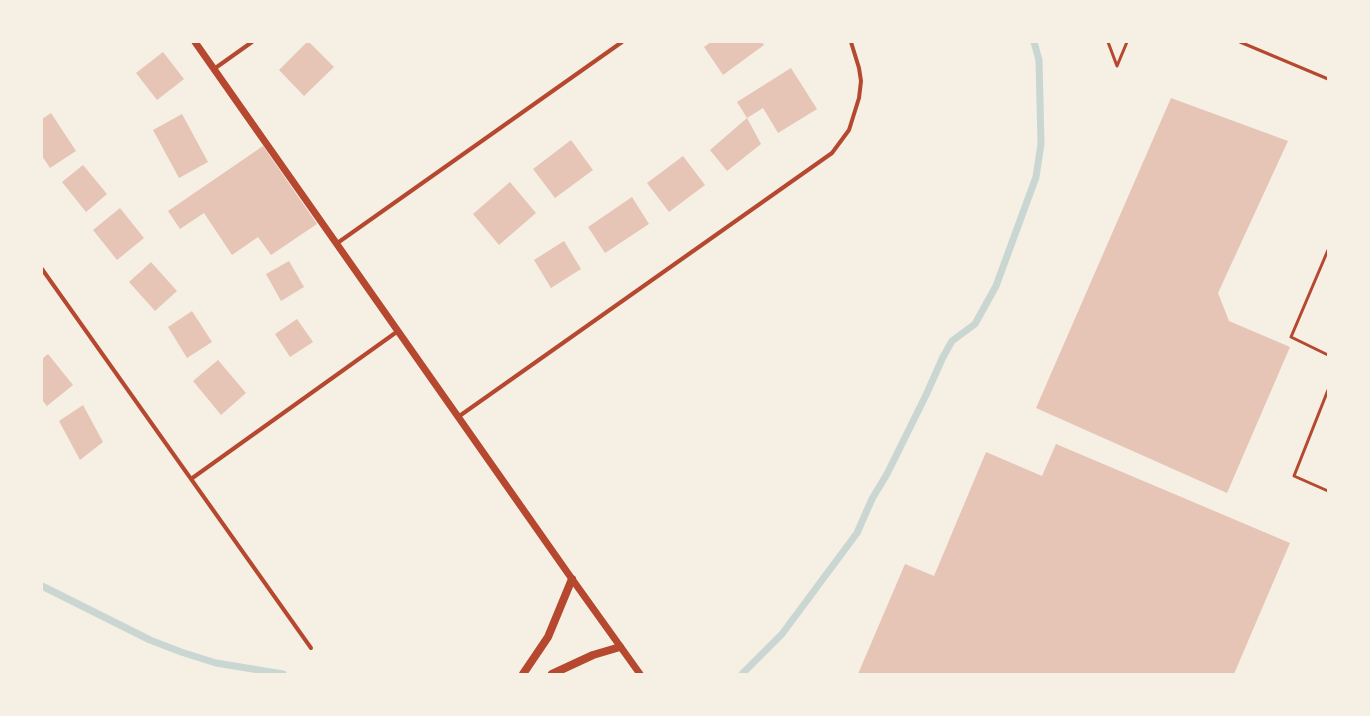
<!DOCTYPE html>
<html>
<head>
<meta charset="utf-8">
<style>
	body { margin:0 }
	#map { position:relative; width:1370px; height:716px; overflow:hidden; background:#f6efe4; font-family:Ubuntu,sans-serif }
	canvas { display:block }
	.frame { position:absolute; inset:0; border:43px solid #f6efe4; pointer-events:none }
</style>
</head>
<body>
<div id="map">
<canvas width="1370" height="716"></canvas>
<div class="frame"></div>
</div>
<script>
const ctx = document.querySelector('canvas').getContext('2d');
ctx.lineJoin = 'round';
const toPath = rows => new Path2D(rows.map(r => 'M' + r).join(''));
function trace(path, color, width, dash) { ctx.strokeStyle = color; ctx.lineWidth = width; ctx.lineCap = dash ? 'butt' : 'round'; ctx.setLineDash(dash || []); ctx.stroke(path); }
function fillPath(path, color) { ctx.fillStyle = color; ctx.fill(path, 'evenodd'); }
trace(toPath([
	[42,586,150,640,181,652,216,663,283,674],
	[742,674,782,634,857,533,872,499,887,474,926,395,943,357,952,341,975,324,996,286,1036,177,1041,144,1039,60,1034,42]
]), '#c9d6d2', 7);
fillPath(toPath([
	[307,42,309,42,334,67,304,96,279,70],
	[711,42,762,42,764,45,723,75,704,47],
	[163,52,184,79,157,100,136,73],
	[791,68,817,109,778,133,763,108,747,118,761,144,727,171,710,150,747,118,737,102],
	[1171,98,1288,141,1218,293,1229,321,1290,347,1227,493,1036,408],
	[51,113,76,151,50,168,42,156,42,119],
	[182,114,208,162,179,178,153,130],
	[571,140,593,170,555,198,533,169],
	[263,146,317,224,271,255,258,237,232,255,204,213,180,229,168,211],
	[683,156,705,185,669,212,647,183],
	[83,165,107,194,86,212,62,182],
	[510,182,536,213,499,245,473,214],
	[632,197,649,224,605,253,588,227],
	[120,208,144,238,117,260,93,230],
	[564,241,581,269,551,288,534,260],
	[289,261,304,287,281,301,266,274],
	[151,262,177,291,155,311,129,282],
	[192,311,212,342,187,358,168,327],
	[297,319,313,342,290,357,275,334],
	[48,354,73,385,47,406,42,400,42,359],
	[218,360,246,393,221,415,193,381],
	[83,405,103,442,80,460,59,421],
	[1056,444,1290,543,1234,674,858,674,905,564,934,576,986,452,1042,476]
]), '#e6c5b7');
trace(toPath([
	[1108,42,1117,66,1127,42],
	[1240,42,1328,79],
	[1328,250,1291,337,1328,355],
	[1328,390,1294,476,1328,491]
]), '#b5482f', 3);
trace(toPath([
	[214,69,252,42],
	[336,244,622,42],
	[42,269,311,648],
	[458,417,832,153,849,130,859,98,861,81,859,68,851,42],
	[191,479,398,331]
]), '#b5482f', 4);
trace(toPath([
	[195,42,572,579,640,674]
]), '#b5482f', 7);
trace(toPath([
	[523,674,548,637,572,579],
	[552,674,593,655,620,647]
]), '#b5482f', 8);
</script>
</body>
</html>
